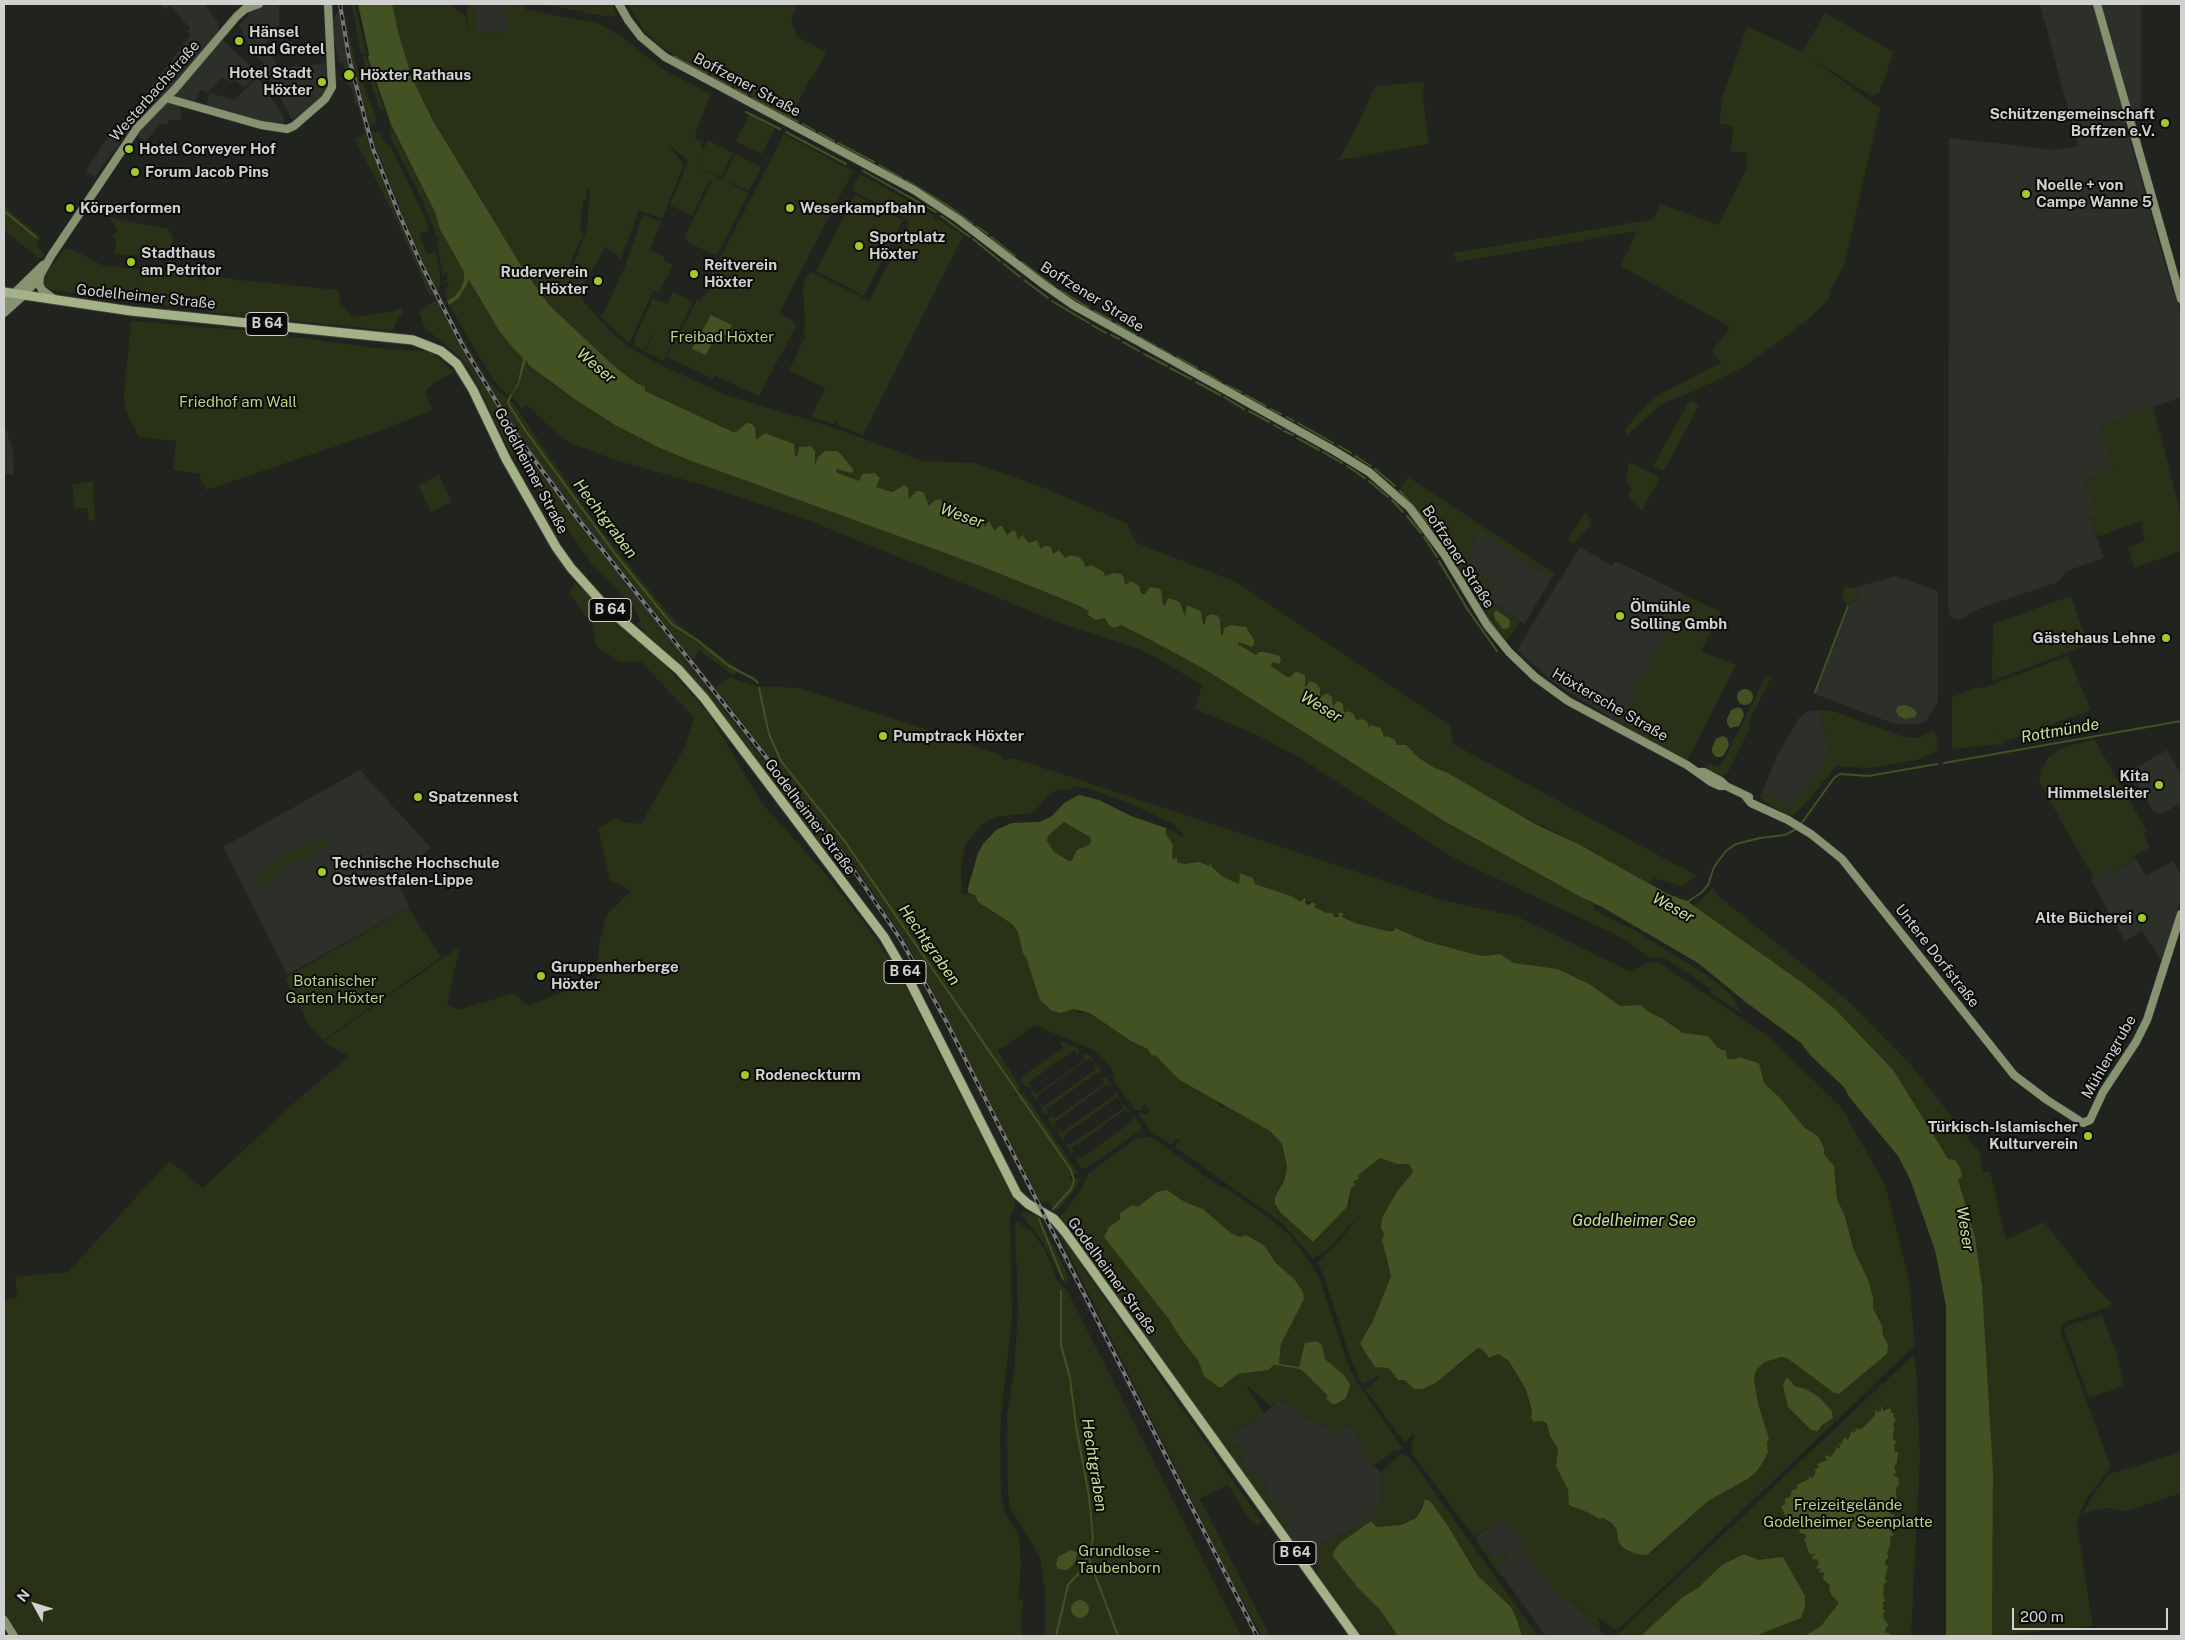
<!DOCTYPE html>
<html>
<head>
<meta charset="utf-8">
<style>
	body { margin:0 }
	#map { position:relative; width:2185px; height:1640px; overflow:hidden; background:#21231f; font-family:"Public Sans",sans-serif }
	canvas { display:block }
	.frame { position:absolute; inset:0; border:5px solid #d1d2d0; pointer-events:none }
	.north { position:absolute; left:10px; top:1580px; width:50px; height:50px; -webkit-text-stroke:4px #0b0c0a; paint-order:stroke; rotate:309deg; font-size:14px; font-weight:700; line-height:20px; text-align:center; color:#d1d2d0 }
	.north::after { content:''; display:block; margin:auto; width:18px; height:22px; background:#d1d2d0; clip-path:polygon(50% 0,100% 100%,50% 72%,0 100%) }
	.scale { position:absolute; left:2012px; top:1608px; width:156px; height:22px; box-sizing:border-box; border:2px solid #d1d2d0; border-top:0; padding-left:6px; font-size:15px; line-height:18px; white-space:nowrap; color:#d1d2d0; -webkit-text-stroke:4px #0b0c0a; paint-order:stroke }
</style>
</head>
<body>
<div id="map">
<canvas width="2185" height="1640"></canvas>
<div class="frame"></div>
<div class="north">N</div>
<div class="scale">200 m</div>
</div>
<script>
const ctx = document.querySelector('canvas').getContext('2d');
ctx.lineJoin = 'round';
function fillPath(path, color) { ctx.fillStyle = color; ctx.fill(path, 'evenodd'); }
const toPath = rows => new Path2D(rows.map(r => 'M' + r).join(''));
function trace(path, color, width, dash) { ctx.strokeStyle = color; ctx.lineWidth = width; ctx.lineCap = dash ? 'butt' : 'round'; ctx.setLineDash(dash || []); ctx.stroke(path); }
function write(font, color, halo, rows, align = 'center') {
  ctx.font = font + ' "Public Sans",sans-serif'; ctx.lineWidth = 4; ctx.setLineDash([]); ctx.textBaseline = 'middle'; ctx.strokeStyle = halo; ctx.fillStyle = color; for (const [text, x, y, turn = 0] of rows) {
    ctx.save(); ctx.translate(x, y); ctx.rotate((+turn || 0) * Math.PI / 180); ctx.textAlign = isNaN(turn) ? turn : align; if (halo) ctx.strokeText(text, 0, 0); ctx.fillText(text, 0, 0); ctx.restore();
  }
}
fillPath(toPath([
	[158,4,205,4,218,23,219,28,216,37,222,39,253,69,257,76,245,87,234,80,233,82,221,78,208,93,201,90,195,101,201,103,200,106,180,100,181,120,169,120,168,124,159,125,145,142,137,135,124,137,95,177,86,171,114,127,118,129,191,35,188,31,190,28,169,5,166,10],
	[279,4,279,25,274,30,265,31,271,38,263,46,280,68,328,63,328,86,324,95,292,120,264,67,264,64,250,48,239,25,249,15,247,13,267,5],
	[475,4,516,4,506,6,507,32,475,33],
	[2040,4,2141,4,2141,117,2125,123,2172,288,2181,311,2181,397,2100,427,2114,469,2085,479,2098,515,2090,518,2104,558,2067,571,2058,582,1980,608,1960,620,1950,617,1948,608,1949,138,2055,150,2078,146],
	[343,9,351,59,369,128,399,206,437,292,433,294,392,205,366,137,358,106,356,106,351,85,348,86,343,62,339,63,331,26,338,10],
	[258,77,284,117,283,127,206,107,210,93,234,100],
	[436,300,442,301,488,383,541,461,643,598,810,807,806,810,637,602,534,465,471,366],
	[4,422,13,453,14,475,4,473],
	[1478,529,1536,569,1537,568,1552,578,1524,624,1484,595,1483,577,1467,562,1475,551,1470,548,1476,539,1473,537],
	[1580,547,1612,566,1616,561,1685,595,1619,723,1554,683,1517,650],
	[1896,576,1938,591,1938,701,1927,720,1917,725,1892,723,1815,694,1850,604,1859,598,1857,587],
	[1819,710,1830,753,1792,809,1762,793,1776,758,1799,718,1806,712],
	[2167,750,2181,774,2181,803,2161,814,2153,811,2130,771],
	[360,770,431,848,411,863,406,881,401,890,409,907,287,975,223,847],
	[2136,859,2146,876,2173,861,2181,876,2181,898,2162,961,2142,931,2125,941,2091,880,2109,869,2112,873],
	[1280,1400,1304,1417,1328,1427,1337,1433,1345,1425,1354,1427,1374,1466,1381,1472,1381,1502,1376,1513,1350,1531,1329,1538,1321,1543,1318,1548,1324,1558,1320,1565,1311,1566,1311,1570,1278,1524,1282,1517,1269,1498,1264,1488,1267,1483,1245,1465,1238,1455,1241,1444,1233,1448,1225,1437,1254,1422],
	[1503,1517,1568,1603,1570,1600,1605,1636,1546,1636,1475,1538]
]), '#2d3028');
fillPath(toPath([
	[392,4,450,4,466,17,468,36,467,8,469,4,475,4,475,33,507,32,506,5,516,4,526,6,526,10,597,23,618,34,664,70,711,94,694,137,703,142,700,146,703,148,697,161,708,140,733,153,721,177,694,165,749,193,718,253,715,255,689,243,684,238,712,180,710,179,692,216,670,205,688,161,669,144,669,146,684,164,662,219,639,210,621,259,606,247,582,287,582,300,610,331,629,347,661,365,726,395,835,428,923,461,974,463,1042,487,1128,524,1132,537,1137,543,1236,582,1451,726,1452,741,1455,745,1697,876,1682,886,1654,878,1649,883,1545,827,1535,824,1448,773,1433,767,1419,758,1406,745,1398,745,1395,740,1388,736,1384,737,1381,728,1372,725,1368,728,1367,721,1361,719,1356,720,1353,713,1348,711,1344,714,1343,702,1337,701,1334,706,1332,697,1326,693,1320,698,1320,688,1316,683,1310,681,1304,687,1305,675,1296,671,1290,677,1287,677,1271,666,1272,662,1280,664,1281,661,1280,656,1265,652,1259,652,1256,655,1238,643,1239,641,1252,647,1254,644,1254,640,1245,627,1231,625,1224,628,1223,634,1221,635,1220,619,1217,615,1211,614,1206,617,1205,625,1203,624,1201,611,1187,605,1185,616,1180,602,1168,598,1165,605,1163,605,1161,590,1158,588,1150,587,1145,594,1142,594,1139,586,1133,582,1130,582,1125,585,1124,577,1120,574,1113,573,1105,576,1104,572,1091,565,1085,567,1084,562,1079,557,1071,555,1065,558,1059,550,1053,554,1051,547,1045,545,1041,549,1037,540,1032,541,1029,544,1022,535,1018,540,1016,532,1013,530,1007,535,1002,526,999,526,995,531,989,521,985,527,981,517,977,518,975,522,970,513,964,518,959,506,955,503,948,505,946,512,943,501,940,499,935,500,929,506,924,493,920,491,916,491,909,499,908,488,904,485,892,492,876,487,880,478,875,473,862,474,859,481,835,471,837,469,851,473,854,470,841,454,837,451,825,451,819,456,815,464,815,451,811,446,799,447,798,455,795,456,794,444,765,433,756,440,755,427,752,424,747,424,736,432,733,432,645,391,645,387,636,383,614,366,549,305,520,264,432,119,412,78,399,35],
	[587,189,590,189,587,229,570,273,568,270,584,232,580,230,583,201,586,200],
	[542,4,612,4,617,15,610,17],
	[628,4,792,4,797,7,791,19,796,33,795,35,826,53,813,77,811,77,791,117,661,47,644,31],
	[352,5,355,5,366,53,361,54],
	[343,9,358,71,377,119,374,124,369,125,351,59],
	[1825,13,1894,52,1879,93,1872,96,1812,59,1880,108,1844,266,1831,289,1829,299,1807,320,1774,345,1745,366,1690,393,1663,403,1627,435,1625,429,1648,403,1660,394,1721,363,1712,351,1730,327,1621,266,1637,231,1457,262,1453,253,1654,219,1660,204,1718,225,1746,170,1747,153,1731,151,1733,126,1720,124,1721,102,1747,26,1802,52],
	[366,56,384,109,380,110,362,57],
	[1424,82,1423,97,1429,144,1339,160,1358,124,1375,86],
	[749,115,775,128,762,154,736,141],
	[391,124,435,212,441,230,464,272,464,280,460,290,454,297,447,301,445,290,449,284,448,282,443,283,444,277,444,281,447,281,447,272,443,276,437,242,440,236,436,235,423,201,389,134,392,132,389,125],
	[371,132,380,132,385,144,390,145,425,218,429,230,419,234,427,254,436,252,440,273,440,286,437,292,399,206],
	[365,133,392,205,433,294,430,296,397,221,355,139],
	[784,134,853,171,779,313,795,322,796,326,759,396,715,376,713,379,667,357,697,300,700,302,703,296,706,296,706,293,708,293,711,287,708,285,713,272],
	[735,154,761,167,749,191,723,179],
	[860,174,918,206,934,216,935,220,938,219,963,236,863,435,839,426,836,421,833,424,811,417,825,388,789,370,806,335,803,333,805,323,803,290,804,283,810,271,869,301,910,221,852,190],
	[855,195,903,220,864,296,816,271],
	[4,206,40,237,37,247,45,254,40,259,4,230],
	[643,214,661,222,650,250,665,257,664,261,673,265,659,293,645,287,653,292,629,343,600,316,605,310,626,264],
	[106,217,168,229,173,236,169,269,168,249,157,248,157,251,151,251,149,256,115,254,116,239,112,237,117,232,117,228,114,226,115,223],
	[69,248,104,266,198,274,198,280,205,281,206,275,234,279,236,281,239,280,338,290,341,304,352,317,391,312,402,307,403,312,396,322,393,331,208,312,197,306,184,308,51,290,44,286,44,277,64,249,67,250],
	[469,280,490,317,513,348,523,358,521,373,514,390,519,384,526,360,559,389,615,425,660,448,689,460,978,565,1073,603,1089,611,1099,621,1105,618,1114,628,1121,625,1147,638,1206,670,1444,821,1594,904,1594,909,1602,914,1634,930,1710,977,1732,996,1741,1013,1710,993,1711,989,1668,960,1658,956,1656,958,1649,958,1627,941,1610,932,1470,866,1447,854,1302,759,1259,736,1195,709,1202,685,1157,658,1134,647,1065,625,808,520,710,487,615,460,570,443,553,430,527,405,521,409,513,397,503,391,493,379,449,305,459,298],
	[673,292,693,302,663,361,645,352,659,324,644,351,634,345,636,335,653,298,667,304],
	[436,300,471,366,534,465,637,602,827,840,820,847,721,713,644,634,644,630,637,624,640,621,633,606,592,564,553,508,545,510,540,502,543,499,518,455,513,458,477,383,466,364,458,355,425,328,419,312],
	[447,311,489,382,502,395,513,403,595,523,654,596,678,624,738,669,734,676,699,650,693,660,643,598,541,461,488,383],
	[131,321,251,331,376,348,432,352,454,372,434,383,425,392,432,410,372,434,206,490,199,474,173,470,176,441,139,437,125,409,124,394],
	[1690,400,1699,405,1664,471,1653,466],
	[2153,407,2181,516,2181,551,2134,568,2128,547,2145,541,2141,521,2097,537,2090,518,2098,515,2085,479,2114,469,2100,427],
	[1629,462,1660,477,1642,511,1628,497,1631,489,1626,480],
	[439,475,452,502,431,512,418,485],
	[1408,477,1555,574,1552,578,1538,568,1536,569,1478,530,1477,531,1473,536,1476,539,1471,548,1475,551,1467,562,1478,569,1476,573,1492,582,1484,595,1520,622,1507,640,1480,604,1437,532,1400,489],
	[93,481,95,520,89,521,87,508,75,509,72,485],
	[1586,512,1591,521,1590,526,1574,544,1568,539],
	[575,583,665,665,710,715,761,802,829,878,866,925,896,968,1011,1195,1015,1198,1015,1205,1010,1218,1012,1320,1001,1412,1000,1441,1001,1494,1004,1510,1019,1536,1021,1564,1018,1600,1023,1600,1021,1626,1023,1636,4,1636,4,1300,17,1297,15,1277,68,1272,169,1161,203,1188,294,1103,349,1056,323,1042,460,946,447,1003,458,1010,514,993,528,1006,597,978,599,943,607,914,631,891,615,882,610,881,598,828,616,818,624,822,641,824,685,747,694,717,640,661,620,662,596,646,592,624,569,593],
	[1845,587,1857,588,1860,598,1847,605,1842,597],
	[1685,595,1721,612,1701,651,1736,665,1687,761,1619,723],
	[2071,596,2088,645,1992,681,1993,624],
	[2068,656,2091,710,2003,742,1998,729,2003,744,1952,749,1952,697,1978,687,1983,688],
	[1766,676,1771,678,1749,721,1750,728,1727,774,1721,775,1709,770,1707,766,1709,763,1718,767,1723,762],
	[729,677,756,686,799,688,953,738,957,744,965,743,1001,755,1003,760,1013,758,1442,900,1518,917,1625,969,1630,971,1650,962,1658,962,1768,1036,1842,1108,1885,1185,1909,1280,1915,1345,1623,1625,1616,1630,1599,1618,1598,1619,1601,1632,1571,1600,1568,1604,1557,1595,1503,1518,1474,1537,1412,1453,1412,1444,1415,1436,1412,1434,1405,1443,1365,1389,1379,1378,1377,1376,1365,1384,1360,1381,1351,1360,1324,1276,1317,1262,1338,1243,1362,1212,1329,1248,1313,1259,1282,1223,1175,1147,1178,1142,1182,1139,1177,1139,1171,1145,1151,1131,1137,1112,1146,1114,1150,1111,1145,1104,1141,1107,1143,1110,1135,1110,1116,1084,1112,1070,1098,1052,1035,1025,1002,1049,1001,1047,997,1050,1021,1089,1014,1095,1015,1096,1023,1092,1078,1173,1070,1176,1071,1180,1080,1177,1076,1188,1056,1212,1049,1202,1041,1203,943,1010,905,941,849,857,715,688],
	[1076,787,1087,788,1129,803,1172,823,1184,835,1182,837,1176,832,1166,828,1166,834,1173,845,1172,856,1174,860,1178,856,1177,862,1184,864,1198,862,1210,866,1223,877,1239,885,1240,873,1248,875,1255,884,1291,896,1301,902,1306,899,1307,902,1312,902,1314,907,1327,913,1340,917,1338,913,1342,914,1342,917,1355,923,1387,931,1395,929,1425,941,1472,954,1485,956,1500,954,1514,963,1558,969,1591,985,1620,1006,1641,1005,1649,1012,1663,1019,1683,1033,1708,1036,1718,1048,1723,1049,1727,1059,1737,1059,1739,1057,1759,1063,1764,1083,1780,1098,1805,1128,1818,1136,1824,1154,1834,1166,1837,1199,1845,1216,1853,1248,1869,1282,1873,1299,1873,1308,1882,1326,1887,1354,1839,1394,1834,1393,1787,1358,1781,1357,1765,1362,1756,1370,1754,1378,1758,1404,1769,1438,1767,1443,1768,1453,1758,1470,1708,1501,1648,1555,1618,1541,1617,1530,1612,1523,1603,1518,1599,1519,1589,1513,1569,1505,1568,1490,1556,1466,1558,1449,1550,1436,1547,1424,1543,1421,1534,1421,1526,1390,1509,1361,1498,1354,1489,1358,1483,1350,1478,1348,1459,1365,1397,1376,1389,1368,1381,1366,1360,1343,1373,1321,1391,1276,1391,1271,1388,1268,1382,1240,1384,1234,1381,1228,1398,1190,1413,1172,1409,1164,1397,1164,1380,1158,1362,1172,1358,1176,1359,1179,1353,1183,1354,1188,1351,1189,1349,1196,1350,1202,1347,1207,1315,1241,1312,1242,1281,1213,1278,1193,1281,1188,1287,1166,1282,1144,1275,1136,1265,1127,1231,1107,1221,1108,1216,1099,1178,1079,1148,1049,1131,1041,1090,1012,1078,1013,1034,977,1026,957,1023,954,1018,932,1012,924,984,907,975,895,962,894,961,865,966,844,981,825,996,817,1031,813,1037,809,1047,795,1059,789,1064,790],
	[1789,1379,1795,1386,1807,1389,1819,1397,1832,1411,1833,1418,1811,1430,1788,1407],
	[1819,710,1833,711,1904,737,1918,738,1932,731,1936,734,1938,750,1917,760,1868,768,1836,766,1804,805,1791,817,1763,801,1760,794,1762,793,1792,808,1830,753],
	[2094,739,2147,831,2144,833,2149,848,2134,856,2136,859,2111,873,2109,869,2098,876,2099,880,2096,882,2039,782,2042,769,2048,758,2059,749],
	[1064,822,1090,837,1091,841,1089,845,1077,850,1072,860,1069,861,1054,852,1047,841,1048,836],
	[324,838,329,846,301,862,299,859,288,865,290,868,272,877,272,884,263,889,256,876,265,870,264,868,312,840,314,843],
	[1713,888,1717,895,1847,1000,1912,1066,1980,1153,1983,1172,1990,1172,2006,1240,2044,1222,2098,1290,2112,1303,2106,1308,2068,1321,2063,1324,2060,1330,2111,1467,2086,1499,2080,1512,2077,1524,2093,1626,1992,1636,1993,1472,1982,1286,1975,1237,1957,1179,1948,1160,1894,1071,1835,1009,1807,986,1694,906],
	[408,908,441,957,324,1040,310,1027,285,978],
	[1059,1041,1078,1048,1079,1052,1077,1054,1074,1050,1028,1083,1031,1087,1026,1087,1020,1078,1063,1048],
	[1083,1054,1089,1055,1093,1061,1092,1062,1089,1059,1087,1060,1037,1096,1039,1100,1036,1100,1031,1094,1032,1090,1036,1094,1085,1060],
	[1094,1065,1098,1066,1102,1074,1098,1072,1046,1109,1048,1113,1047,1114,1043,1113,1040,1104,1042,1103,1044,1106,1096,1069],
	[1104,1078,1107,1078,1111,1087,1107,1084,1054,1123,1056,1126,1053,1127,1048,1119,1049,1117,1051,1115,1054,1119,1105,1083,1102,1079],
	[1115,1091,1120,1099,1119,1100,1117,1097,1063,1136,1065,1139,1062,1140,1057,1131,1059,1130,1061,1133,1115,1095,1113,1092],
	[1123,1103,1130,1112,1128,1113,1125,1110,1072,1148,1074,1152,1071,1153,1066,1144,1068,1143,1070,1145,1124,1108,1122,1104],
	[1133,1116,1141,1125,1141,1130,1086,1168,1081,1168,1075,1158,1077,1156,1080,1159,1133,1121,1131,1117],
	[1142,1137,1152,1137,1220,1187,1225,1187,1255,1208,1282,1228,1296,1243,1318,1275,1348,1365,1357,1382,1401,1446,1401,1449,1393,1451,1374,1466,1354,1427,1345,1425,1338,1434,1328,1427,1304,1417,1280,1400,1271,1406,1249,1387,1247,1388,1264,1413,1264,1416,1225,1437,1233,1448,1242,1444,1245,1452,1238,1456,1245,1465,1267,1483,1264,1488,1269,1498,1282,1516,1286,1518,1292,1526,1288,1528,1283,1528,1278,1524,1059,1218,1081,1190,1088,1174,1135,1139],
	[1173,1193,1185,1202,1203,1209,1231,1233,1240,1237,1246,1235,1264,1245,1280,1267,1287,1330,1281,1344,1279,1365,1299,1367,1322,1345,1325,1359,1344,1375,1327,1399,1327,1395,1313,1380,1300,1369,1274,1365,1268,1370,1238,1374,1224,1386,1204,1376,1198,1360,1182,1340,1109,1227,1134,1206,1138,1207],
	[1023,1211,1038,1216,1069,1277,1065,1283,1062,1280,1043,1242,1021,1214],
	[1019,1222,1027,1230,1030,1229,1045,1250,1058,1281,1068,1292,1241,1636,1045,1636,1045,1592,1041,1562,1035,1548,1010,1508,1008,1494,1007,1415,1014,1372,1018,1313,1015,1224],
	[1059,1234,1262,1522,1258,1526,1251,1521,1228,1485,1200,1499,1270,1636,1262,1636,1229,1575],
	[2102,1315,2117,1354,2124,1386,2089,1398,2064,1330,2066,1326],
	[1913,1355,1916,1365,1920,1458,1911,1636,1616,1636],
	[2181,1452,2181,1493,2126,1511,2103,1508,2082,1514,2096,1490,2110,1474],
	[1401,1454,1409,1457,1538,1636,1522,1636,1517,1620,1511,1607,1478,1576,1460,1545,1425,1499,1416,1518,1401,1525,1377,1527,1371,1521,1340,1543,1334,1551,1337,1561,1357,1587,1380,1610,1398,1636,1362,1636,1319,1577,1316,1566,1320,1565,1323,1558,1318,1548,1321,1543,1329,1538,1350,1531,1376,1513,1381,1502,1381,1472],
	[1483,1541,1496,1558,1507,1551,1508,1557,1498,1564,1503,1575,1501,1576,1479,1545]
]), '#293217');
fillPath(toPath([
	[358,4,392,4,399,35,412,78,432,119,520,264,549,305,614,366,636,383,645,387,645,391,733,432,736,432,747,423,752,424,755,427,756,440,765,433,794,444,795,456,798,455,799,447,811,446,815,451,815,464,819,456,825,451,837,451,841,454,854,470,851,473,837,469,836,472,859,481,862,474,875,473,880,478,876,487,892,492,904,485,908,488,909,499,916,491,920,491,924,493,929,506,935,500,940,499,943,502,946,512,948,505,955,503,959,506,964,518,970,513,975,522,977,518,981,517,985,527,989,521,995,531,999,526,1002,526,1007,535,1013,530,1016,532,1018,540,1022,535,1029,543,1037,540,1041,549,1045,545,1051,547,1053,554,1059,550,1065,558,1071,555,1079,557,1084,562,1085,567,1091,565,1104,572,1105,576,1113,573,1121,574,1124,577,1125,585,1130,582,1133,582,1139,586,1142,594,1145,594,1150,587,1158,588,1161,590,1163,605,1165,605,1168,598,1180,602,1185,616,1187,605,1201,611,1203,624,1205,624,1206,617,1211,614,1217,615,1220,619,1221,635,1223,634,1224,628,1231,625,1246,627,1254,640,1254,644,1252,647,1239,642,1238,644,1256,655,1259,652,1265,652,1280,656,1281,661,1279,664,1272,662,1271,666,1287,677,1290,677,1296,671,1305,675,1305,687,1310,681,1316,683,1320,688,1320,698,1326,693,1332,697,1333,706,1337,701,1343,703,1344,713,1348,711,1353,713,1356,720,1361,719,1367,721,1369,728,1371,725,1381,728,1384,737,1387,736,1395,740,1397,745,1406,745,1419,758,1433,767,1448,773,1535,824,1578,844,1668,894,1687,901,1807,986,1835,1009,1894,1071,1948,1159,1955,1160,1960,1168,1962,1176,1958,1180,1975,1237,1982,1286,1993,1472,1992,1636,1946,1636,1946,1306,1935,1250,1910,1179,1898,1156,1850,1098,1844,1087,1811,1056,1801,1043,1747,1003,1698,963,1602,907,1579,896,1444,821,1206,670,1147,638,1121,625,1114,628,1108,624,1105,618,1096,620,1088,615,1089,611,1073,603,978,565,689,460,660,448,615,425,573,398,530,366,526,360,519,384,511,396,518,382,523,358,513,348,498,329,469,280,459,298,449,305,447,301,454,297,460,290,464,280,464,272,440,229,435,212,391,124,368,58,369,54],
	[711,315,732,325,727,336,718,332,714,339,709,336,708,339,713,341,706,355,692,349],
	[1496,610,1510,620,1509,628,1503,629,1495,619,1494,613],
	'1737 697a8 8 0 1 1 16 0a8 8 0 1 1-16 0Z',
	[1905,705,1913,708,1917,713,1915,717,1904,719,1898,715,1896,710,1898,706],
	[1738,707,1742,709,1744,715,1739,726,1730,728,1727,723,1727,719,1731,710],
	[1723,736,1727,738,1729,745,1724,755,1721,757,1716,757,1712,752,1712,748,1716,739],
	[1079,795,1099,800,1131,816,1166,828,1166,834,1173,845,1172,856,1174,860,1177,856,1177,862,1184,864,1199,862,1209,866,1211,863,1211,866,1223,877,1239,884,1240,873,1243,874,1253,878,1255,884,1291,896,1301,902,1304,898,1306,899,1305,903,1309,905,1312,902,1316,904,1314,907,1327,913,1332,913,1335,917,1339,917,1338,913,1343,913,1342,917,1355,923,1387,931,1394,931,1395,928,1425,941,1473,954,1485,956,1500,954,1514,963,1558,969,1591,985,1620,1006,1641,1005,1649,1012,1663,1019,1683,1033,1708,1036,1718,1048,1726,1051,1727,1059,1736,1059,1739,1057,1759,1063,1764,1083,1780,1098,1805,1128,1818,1136,1824,1148,1824,1154,1834,1166,1837,1199,1845,1216,1853,1248,1869,1282,1873,1298,1873,1308,1882,1326,1883,1335,1888,1345,1887,1354,1839,1394,1834,1393,1787,1358,1781,1357,1765,1362,1756,1370,1754,1378,1758,1404,1769,1438,1767,1443,1768,1453,1758,1470,1749,1478,1708,1501,1647,1555,1636,1554,1623,1548,1618,1541,1617,1530,1612,1523,1603,1518,1599,1519,1589,1513,1569,1505,1568,1490,1556,1466,1558,1449,1550,1436,1547,1424,1543,1421,1534,1422,1531,1418,1532,1411,1526,1390,1509,1361,1498,1354,1489,1358,1483,1350,1478,1348,1437,1382,1423,1389,1414,1389,1405,1380,1398,1380,1389,1368,1375,1367,1367,1355,1360,1343,1373,1321,1391,1276,1382,1240,1384,1234,1381,1228,1382,1218,1398,1190,1413,1172,1409,1164,1397,1164,1380,1158,1362,1172,1358,1176,1359,1179,1353,1182,1356,1184,1351,1189,1347,1207,1313,1242,1281,1213,1275,1204,1275,1197,1284,1181,1287,1166,1282,1144,1270,1131,1178,1079,1155,1055,1152,1056,1148,1049,1131,1041,1090,1013,1073,1009,1060,1013,1051,1010,1040,1000,1026,957,1023,954,1018,932,1012,924,978,902,975,895,968,893,968,888,978,853,983,844,996,830,1012,823,1039,822,1046,819,1052,816,1064,803],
	[1064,822,1090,837,1091,841,1089,845,1077,850,1072,860,1069,861,1054,852,1047,841,1048,836],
	[1167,1190,1185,1202,1203,1209,1231,1233,1240,1237,1246,1235,1264,1245,1276,1263,1294,1279,1303,1292,1304,1299,1281,1344,1279,1364,1299,1367,1305,1343,1317,1341,1322,1345,1325,1359,1344,1375,1350,1385,1346,1398,1336,1404,1331,1403,1327,1399,1327,1395,1305,1373,1300,1369,1281,1366,1274,1365,1268,1370,1238,1374,1222,1387,1219,1387,1204,1376,1198,1360,1182,1340,1168,1318,1104,1237,1109,1227,1120,1219,1120,1213,1132,1205,1138,1207,1157,1192],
	[1786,1378,1789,1379,1795,1386,1806,1389,1819,1397,1832,1411,1833,1418,1822,1425,1818,1431,1811,1430,1788,1407,1783,1386],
	[1881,1405,1883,1411,1891,1408,1891,1413,1894,1413,1893,1416,1896,1421,1894,1422,1893,1427,1896,1429,1894,1429,1893,1439,1897,1443,1894,1444,1895,1452,1898,1452,1897,1463,1894,1466,1896,1473,1893,1476,1898,1477,1899,1484,1896,1488,1896,1495,1897,1497,1890,1513,1891,1515,1894,1513,1894,1521,1892,1521,1891,1516,1889,1517,1889,1529,1894,1535,1890,1537,1890,1545,1887,1554,1889,1557,1885,1561,1885,1565,1888,1566,1885,1578,1887,1582,1884,1584,1883,1594,1885,1601,1882,1603,1884,1606,1882,1609,1886,1611,1883,1614,1884,1619,1889,1626,1886,1627,1885,1632,1890,1634,1890,1636,1805,1636,1821,1626,1839,1603,1831,1594,1829,1588,1830,1585,1823,1579,1824,1572,1820,1573,1819,1571,1822,1568,1816,1569,1819,1562,1817,1559,1813,1560,1812,1557,1816,1554,1810,1554,1808,1550,1804,1538,1807,1538,1805,1534,1800,1533,1799,1531,1801,1528,1796,1527,1795,1523,1788,1522,1781,1506,1785,1505,1785,1498,1790,1497,1792,1490,1797,1489,1797,1485,1809,1479,1809,1475,1812,1478,1814,1476,1816,1471,1814,1469,1819,1468,1817,1464,1827,1460,1825,1457,1827,1455,1830,1457,1835,1452,1836,1446,1838,1449,1840,1448,1839,1443,1842,1444,1844,1437,1848,1440,1852,1431,1855,1433,1856,1428,1859,1430,1863,1428,1875,1415,1875,1409,1877,1412,1881,1411],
	[1425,1499,1430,1501,1446,1523,1478,1576,1511,1607,1517,1620,1522,1636,1398,1636,1380,1610,1357,1587,1333,1556,1334,1551,1340,1543,1371,1521,1377,1527,1401,1525,1416,1518,1422,1508],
	[1071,1550,1078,1553,1074,1564,1067,1570,1058,1569,1056,1565,1058,1557],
	[1744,1554,1758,1560,1783,1557,1805,1596,1805,1606,1801,1618,1755,1636,1641,1636,1683,1597,1698,1588,1722,1565],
	'1071 1609a9 9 0 1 1 18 0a9 9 0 1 1-18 0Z'
]), '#435223');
trace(toPath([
	[674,56,707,74],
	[711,76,731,87],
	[735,89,747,95],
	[752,98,798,122],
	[746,112,780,129],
	[803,124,815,131],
	[786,132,846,164],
	[819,133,834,141],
	[838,143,874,162],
	[879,165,902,178],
	[863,171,936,212],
	[906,180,947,205,973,224],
	[4,211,36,237],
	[941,216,970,237],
	[976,226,988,234],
	[991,237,1015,256],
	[973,239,1000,261],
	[1022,262,1055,287],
	[1004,264,1020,277],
	[1024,280,1048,298],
	[1060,290,1089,308],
	[1052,301,1089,323],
	[1094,311,1111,320],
	[1116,323,1136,335],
	[1092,325,1106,333],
	[1111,335,1119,339],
	[1140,337,1156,346],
	[1123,342,1139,351],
	[1160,348,1172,355],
	[1144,354,1167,366],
	[1177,357,1197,368],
	[1170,368,1191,379],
	[1203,371,1221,382],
	[1196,382,1220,395],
	[1226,385,1241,392],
	[511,395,508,402,509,405,525,430,616,555,665,616,673,625,697,640,729,666,754,679,758,683],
	[1245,395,1266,406],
	[1224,397,1244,409],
	[1270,409,1281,414],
	[1249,411,1269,422],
	[1287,417,1294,421],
	[1298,423,1333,443],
	[1274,425,1281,429],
	[1284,431,1293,435],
	[1297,438,1319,450],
	[1339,446,1351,453],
	[1323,452,1342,463],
	[1355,456,1371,466],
	[1347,466,1365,478],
	[1375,469,1395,486],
	[1369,481,1388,497],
	[1400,491,1435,531,1466,583],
	[1392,500,1403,512],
	[1407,516,1421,533],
	[1424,537,1437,557],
	[1439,561,1468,610,1497,651],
	[1484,613,1505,641],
	[759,688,769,734,781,761,846,843,1071,1170,1074,1180,1071,1189,1053,1209],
	[1815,692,1848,606],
	[1944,763,2181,721],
	[1801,824,1834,778,1840,774,1868,776,1937,764],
	[1686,903,1702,892,1708,885,1714,867,1726,851,1736,844,1760,838,1785,835,1796,829],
	[1039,1219,1063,1279],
	[1089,1553,1090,1562,1118,1636],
	[1056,1636,1068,1585,1079,1573,1087,1558,1093,1540,1089,1496,1076,1426,1070,1378,1061,1345,1061,1291]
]), '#435223', 2);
const secondary = toPath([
	[619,4,628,20,641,37,665,57,914,190,958,219,1043,284,1073,305,1333,450,1369,472,1410,508,1444,554,1487,625,1509,652,1535,677,1568,701,1687,765,1711,782,1720,786,1726,786],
	[2097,4,2181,299],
	[166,98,261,125,287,129,294,126,325,99,332,87,328,4],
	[40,277,39,284,42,290,54,299],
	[4,303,43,265],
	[4,313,23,296,38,279,51,256,137,128,175,89,237,16,245,9,259,4],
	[1699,772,1704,772,1721,781,1726,786,1749,797],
	[1746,797,1751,803,1788,820,1811,834,1842,859,2014,1075,2047,1100,2083,1123,2090,1120,2103,1092,2136,1042,2147,1020,2181,914],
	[4,1620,14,1636]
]);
const primary = toPath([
	[4,292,131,311,413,340,441,351,457,364,473,390,506,459,556,547,571,568,606,607,679,670,704,698,884,937,909,980,1017,1194,1028,1204,1054,1219,1065,1232,1355,1636]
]);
trace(secondary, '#3d3f3b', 9);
trace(primary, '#3d3f3b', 11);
trace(secondary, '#869371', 8);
trace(primary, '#a3b287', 9);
const rail = toPath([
	[340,4,349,58,373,149,399,214,422,266,463,346,517,436,571,510,844,856,901,940,946,1021,1257,1636]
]);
trace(rail, '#767875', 4);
trace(rail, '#0b0c0a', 2, [5.5]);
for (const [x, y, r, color] of [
	[239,41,5,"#a0c92c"],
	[349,75,6,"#a0c92c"],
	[322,82,5,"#a0c92c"],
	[2165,123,5,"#a0c92c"],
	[129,149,5,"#a0c92c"],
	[135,172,5,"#a0c92c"],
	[2026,194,5,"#a0c92c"],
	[70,208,5,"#a0c92c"],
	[790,208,5,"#a0c92c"],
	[859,246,5,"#a0c92c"],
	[131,262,5,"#a0c92c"],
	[694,274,5,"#a0c92c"],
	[598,281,5,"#a0c92c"],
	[1620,616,5,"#a0c92c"],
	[2166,638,5,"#a0c92c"],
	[883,736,5,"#a0c92c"],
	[2159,785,5,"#a0c92c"],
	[418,797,5,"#a0c92c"],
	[322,872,5,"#a0c92c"],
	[2142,918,5,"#a0c92c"],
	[541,976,5,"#a0c92c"],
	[745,1075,5,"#a0c92c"],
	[2088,1136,5,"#a0c92c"]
]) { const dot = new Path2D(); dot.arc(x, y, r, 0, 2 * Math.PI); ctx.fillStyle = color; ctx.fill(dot); trace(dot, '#0b0c0a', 2); }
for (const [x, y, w] of [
	[267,324,42],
	[610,610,42],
	[905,972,42],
	[1295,1553,42]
]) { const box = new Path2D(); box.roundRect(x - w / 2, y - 11.5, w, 23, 4); ctx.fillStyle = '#0b0c0a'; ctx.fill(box); trace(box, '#d1d2d0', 1); }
write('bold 14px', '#d1d2d0', null, [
	["B 64",267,324],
	["B 64",610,610],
	["B 64",905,972],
	["B 64",1295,1553]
]);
write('bold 15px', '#d1d2d0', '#0b0c0a', [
	["Hänsel",249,32],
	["und Gretel",249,49],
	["Hotel Stadt",312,73,"right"],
	["Höxter",312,90,"right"],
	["Höxter Rathaus",360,75],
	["Schützengemeinschaft",2155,114,"right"],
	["Boffzen e.V.",2155,131,"right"],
	["Hotel Corveyer Hof",139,149],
	["Forum Jacob Pins",145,172],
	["Noelle + von",2036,185],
	["Campe Wanne 5",2036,202],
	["Körperformen",80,208],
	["Weserkampfbahn",800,208],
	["Sportplatz",869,237],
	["Höxter",869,254],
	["Stadthaus",141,253],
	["am Petritor",141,270],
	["Reitverein",704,265],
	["Höxter",704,282],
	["Ruderverein",588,272,"right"],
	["Höxter",588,289,"right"],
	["Ölmühle",1630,607],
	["Solling Gmbh",1630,624],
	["Gästehaus Lehne",2156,638,"right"],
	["Pumptrack Höxter",893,736],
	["Kita",2149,776,"right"],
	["Himmelsleiter",2149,793,"right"],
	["Spatzennest",428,797],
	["Technische Hochschule",332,863],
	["Ostwestfalen-Lippe",332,880],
	["Alte Bücherei",2132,918,"right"],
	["Gruppenherberge",551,967],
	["Höxter",551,984],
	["Rodeneckturm",755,1075],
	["Türkisch-Islamischer",2078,1127,"right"],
	["Kulturverein",2078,1144,"right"]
], 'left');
write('15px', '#d1d2d0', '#0b0c0a', [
	["Boffzener Straße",747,85,28],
	["Westerbachstraße",155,91,-49],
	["Godelheimer Straße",146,297,6],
	["Boffzener Straße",1092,297,32],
	["Godelheimer Straße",531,471,62],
	["Boffzener Straße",1458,557,57],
	["Höxtersche Straße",1610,705,30],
	["Godelheimer Straße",810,817,53],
	["Untere Dorfstraße",1937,956,52],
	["Mühlengrube",2109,1057,-60],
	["Godelheimer Straße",1112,1276,54]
]);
write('15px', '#b6d085', '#0b0c0a', [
	["Freibad Höxter",722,337],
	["Friedhof am Wall",238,402],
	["Botanischer",335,981],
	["Garten Höxter",335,998],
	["Freizeitgelände",1848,1505],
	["Godelheimer Seenplatte",1848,1522],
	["Grundlose -",1119,1551],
	["Taubenborn",1119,1568]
]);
write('italic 16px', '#c6e094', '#0b0c0a', [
	["Weser",596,366,40],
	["Weser",962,516,19],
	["Hechtgraben",605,519,53],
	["Weser",1321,707,31],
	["Rottmünde",2060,731,-10],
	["Weser",1673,908,29],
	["Hechtgraben",929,945,55],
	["Godelheimer See",1634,1221],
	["Weser",1965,1229,81],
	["Hechtgraben",1094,1465,81]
]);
</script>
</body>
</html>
